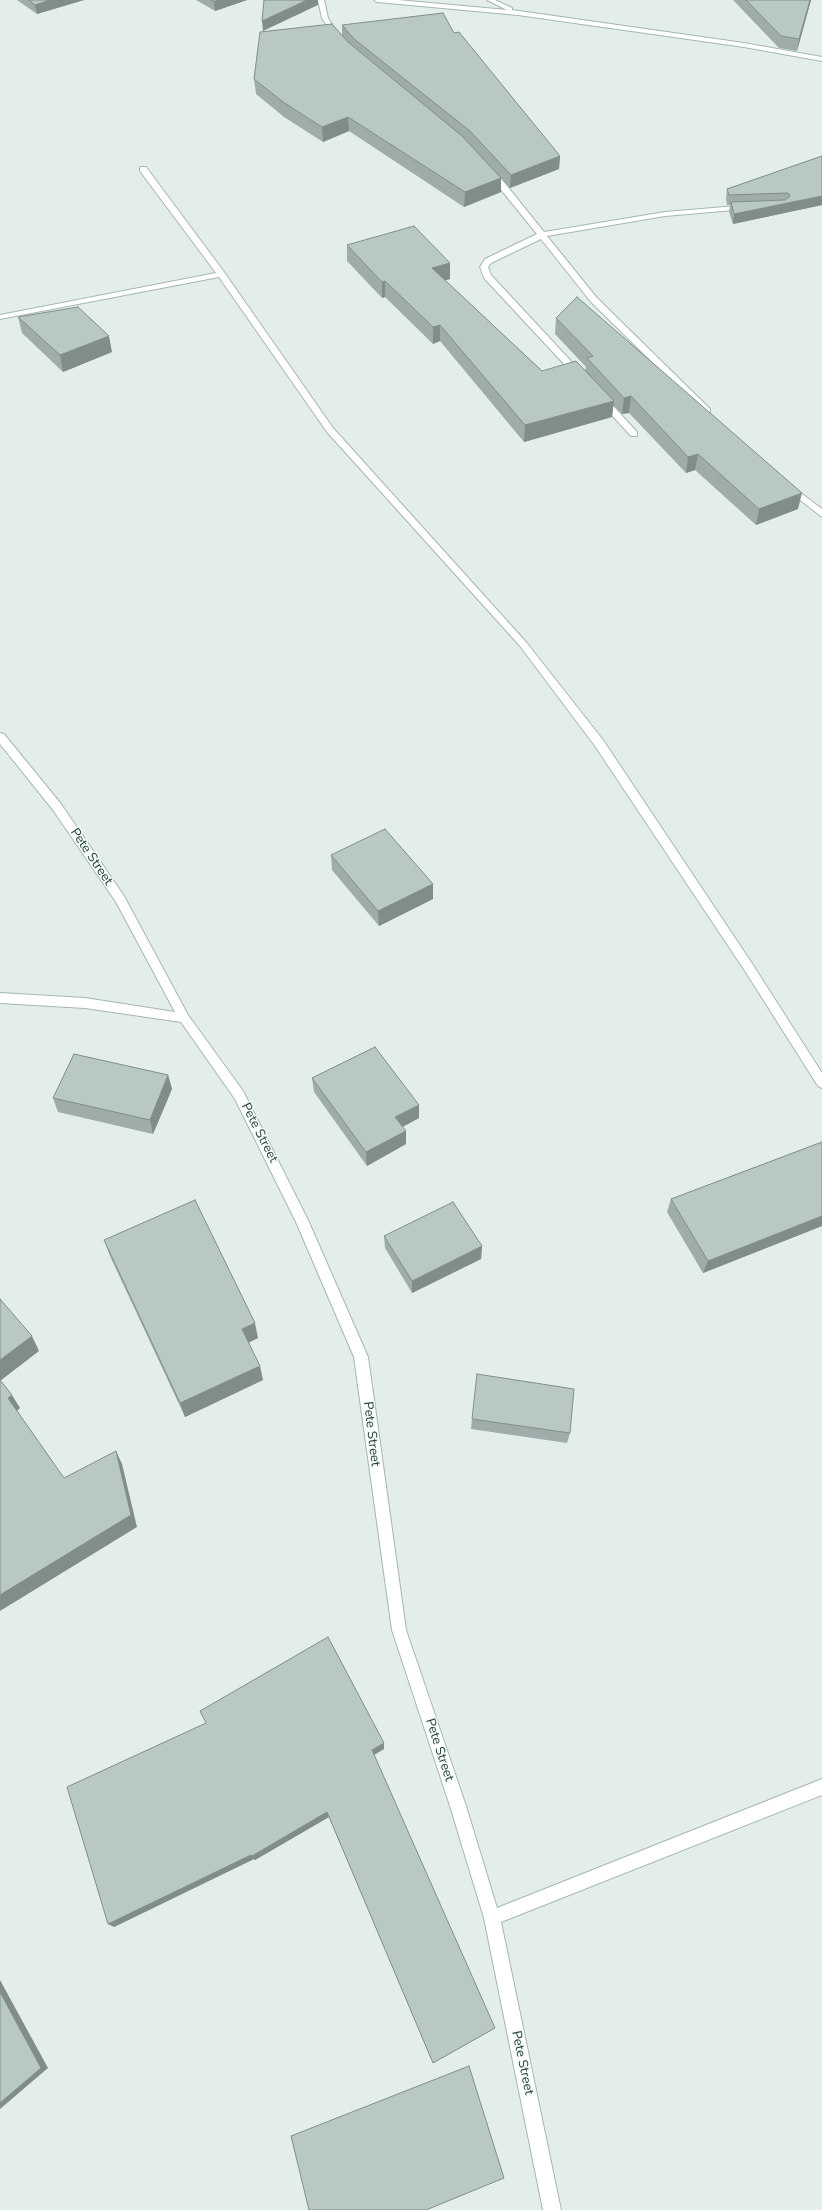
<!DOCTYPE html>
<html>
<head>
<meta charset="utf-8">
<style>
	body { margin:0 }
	canvas { display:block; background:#e3eeeb }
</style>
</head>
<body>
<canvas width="822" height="2210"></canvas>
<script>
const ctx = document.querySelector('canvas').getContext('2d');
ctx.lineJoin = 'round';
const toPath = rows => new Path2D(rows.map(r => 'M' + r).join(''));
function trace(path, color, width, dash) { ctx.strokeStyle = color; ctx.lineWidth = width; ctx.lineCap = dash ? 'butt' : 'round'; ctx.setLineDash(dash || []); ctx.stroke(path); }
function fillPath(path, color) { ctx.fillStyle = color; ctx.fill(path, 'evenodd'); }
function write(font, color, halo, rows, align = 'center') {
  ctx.font = font + ' "Nunito Sans",sans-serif'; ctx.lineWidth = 3; ctx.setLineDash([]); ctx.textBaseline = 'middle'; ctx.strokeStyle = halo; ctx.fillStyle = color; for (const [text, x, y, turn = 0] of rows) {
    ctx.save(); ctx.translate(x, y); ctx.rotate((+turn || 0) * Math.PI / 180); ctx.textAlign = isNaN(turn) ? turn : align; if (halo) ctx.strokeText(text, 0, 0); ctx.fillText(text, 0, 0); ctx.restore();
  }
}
const minor = toPath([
	[318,0,324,0,328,18,341,39,340,40,336,40,322,18,318,0],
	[374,0,398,0,507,10,487,0,495,0,512,8,512,10,744,43,822,57,822,61,744,47,518,15,377,2,374,0],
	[140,167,146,167,224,272,333,428,526,642,603,740,753,965,822,1073,822,1088,818,1086,745,971,595,746,520,646,327,432,219,277,0,319,0,315,216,273,140,171,140,167],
	[489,171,495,171,544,232,665,212,749,205,749,209,746,209,665,216,547,236,597,298,710,409,710,413,704,413,591,302,541,239,491,263,488,267,491,275,582,373,582,377,576,377,484,278,480,267,485,259,537,234,489,175,489,171],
	[598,396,604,396,637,432,637,436,631,436,598,400,598,396],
	[789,484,822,509,822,517,786,489,786,485,789,484],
	[0,733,4,734,61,804,124,896,188,1015,243,1091,308,1220,368,1357,406,1630,466,1806,497,1908,822,1779,822,1795,501,1922,561,2210,543,2210,484,1918,450,1806,392,1630,354,1357,296,1222,235,1099,181,1022,85,1008,0,1003,0,993,85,998,175,1012,116,902,53,810,0,744,0,733]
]);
trace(minor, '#a5b7b3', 2);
fillPath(minor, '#fff');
fillPath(toPath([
	[17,0,84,0,37,14],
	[196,0,247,0,215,11],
	[733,0,811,0,797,51,779,48],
	[342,25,454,33,560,156,559,169,510,188,501,179,501,192,464,207,349,131,323,142,284,117,256,94,254,79,342,36],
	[822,156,822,205,733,224,729,212,730,205,727,205,726,199,727,189],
	[347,245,450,263,450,279,445,280,542,371,585,371,586,367,555,334,556,318,798,509,756,525,695,470,686,473,629,413,622,414,613,405,612,417,524,442,440,341,433,344,385,297,382,298,347,261],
	[18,317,112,352,63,372,22,333],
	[331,855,433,884,433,899,379,926,332,870],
	[168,1075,172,1089,153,1134,58,1112,53,1098],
	[312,1078,419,1118,402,1127,406,1131,406,1144,367,1166,314,1092],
	[822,1142,822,1226,703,1273,667,1212,671,1199],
	[384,1236,482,1246,481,1259,412,1293,385,1248],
	[104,1240,258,1338,249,1342,263,1380,185,1417,110,1256],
	[472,1419,570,1433,567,1443,471,1429],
	[384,1743,384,1749,374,1755,493,2029,433,2063,329,1817,255,1860,254,1859,114,1927]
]), '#9eada9');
fillPath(toPath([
	[50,0,84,0,37,14,35,5],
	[218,0,247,0,215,11,214,2],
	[307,0,318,0,318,5,263,31,262,21],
	[810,0,811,0,797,51,799,39],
	[348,117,349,131,323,142,322,127],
	[560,156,559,169,510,188,511,175],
	[501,178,501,192,464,207,465,192],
	[822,196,822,205,733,224,734,214],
	[450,263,450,279,431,284,432,268],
	[385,281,385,297,382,298,382,282],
	[440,325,440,341,433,344,433,327],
	[109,336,112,352,63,372,60,355],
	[631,396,629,413,622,414,624,398],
	[614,401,612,417,524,442,525,425],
	[698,454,695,470,686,473,688,457],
	[802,493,798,509,756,525,759,509],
	[433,884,433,899,379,926,378,911],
	[168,1075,172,1089,153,1134,150,1120],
	[419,1105,419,1118,395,1131,395,1117],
	[406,1131,406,1144,367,1166,366,1152],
	[822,1216,822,1226,703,1273,708,1261],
	[482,1246,481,1259,412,1293,412,1281],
	[255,1323,258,1338,246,1344,242,1329],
	[32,1336,39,1351,0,1381,0,1360],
	[260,1366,263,1380,185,1417,180,1403],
	[12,1395,20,1408,16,1412,8,1398],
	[116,1451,122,1464,137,1527,0,1611,0,1595],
	[384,1743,384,1749,372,1756,372,1750],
	[327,1812,329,1817,255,1860,254,1859,114,1927,108,1924],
	[0,1980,48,2068,0,2109]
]), '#818d89');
const building = toPath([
	[29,0,50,0,35,5,29,0],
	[211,0,218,0,214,2,211,0],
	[264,0,307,0,262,21,264,0],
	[746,0,810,0,799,39,781,36,746,0],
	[443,13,454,33,459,32,560,156,511,175,470,131,354,39,342,25,443,13],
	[332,24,348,42,462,136,501,178,465,192,348,117,322,127,283,102,254,79,260,32,332,24],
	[822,156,822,196,734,214,731,202,785,200,790,196,788,193,729,195,727,189,822,156],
	[414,226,450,263,432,268,542,371,576,361,614,401,525,425,440,325,433,327,385,281,382,282,347,245,414,226],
	[577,297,802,493,759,509,698,454,688,457,631,396,624,398,587,358,593,356,556,318,577,297],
	[78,307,109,336,60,355,18,317,78,307],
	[385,829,433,884,378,911,331,855,385,829],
	[375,1047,419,1105,395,1117,406,1131,366,1152,312,1078,375,1047],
	[74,1054,168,1075,150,1120,53,1098,74,1054],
	[822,1142,822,1216,708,1261,671,1199,822,1142],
	[195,1200,255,1323,242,1329,260,1366,180,1403,104,1240,195,1200],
	[453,1202,482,1246,412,1281,384,1236,453,1202],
	[0,1299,32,1336,0,1360,0,1299],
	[477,1374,574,1389,570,1433,472,1419,477,1374],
	[0,1380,12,1395,8,1398,64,1478,116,1451,131,1515,0,1595,0,1380],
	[328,1637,384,1743,372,1750,495,2028,433,2063,327,1812,252,1856,251,1855,108,1924,67,1787,206,1723,200,1711,328,1637],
	[0,1992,41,2068,0,2103,0,1992],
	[469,2066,504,2178,426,2210,309,2210,291,2136,469,2066]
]);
fillPath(building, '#b8c9c4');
trace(building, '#818d89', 1);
write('13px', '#22413d', '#f4faf8', [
	["Pete Street",91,857,56],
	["Pete Street",259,1133,63],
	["Pete Street",371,1434,83],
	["Pete Street",439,1750,72],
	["Pete Street",522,2063,78]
]);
</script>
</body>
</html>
